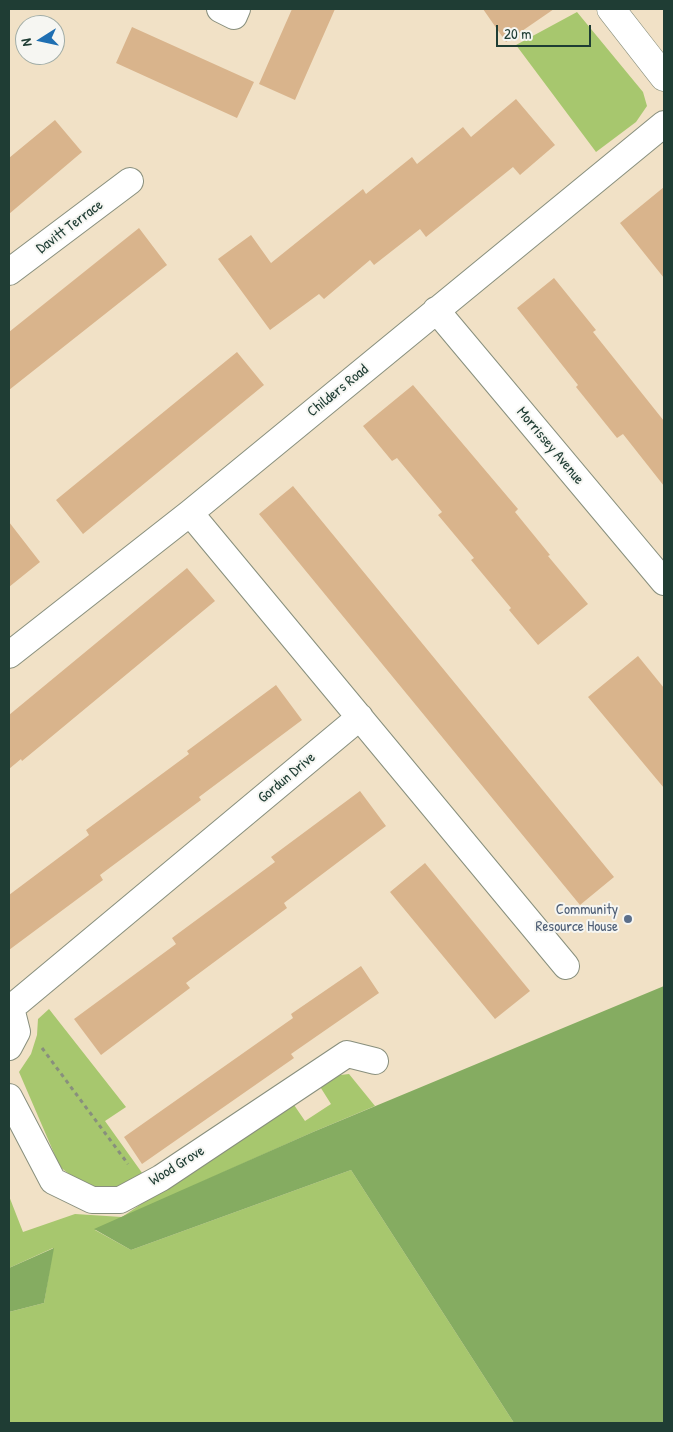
<!DOCTYPE html>
<html>
<head>
<meta charset="utf-8">
<style>
	body { margin:0 }
	#map { position:relative; width:673px; height:1432px; overflow:hidden; background:#f1e1c6; font-family:"Patrick Hand",sans-serif }
	canvas { display:block }
	.frame { position:absolute; inset:0; border:10px solid #1f3d34; pointer-events:none }
	.north { position:absolute; left:15px; top:15px; width:50px; height:50px; box-sizing:border-box; background:#f6f6f2; border:1px solid #a0aca6; border-radius:50%; rotate:260deg; font-size:14px; font-weight:700; line-height:20px; text-align:center; color:#1f3d34 }
	.north::after { content:''; display:block; margin:auto; width:18px; height:22px; background:#1f6fb2; clip-path:polygon(50% 0,100% 100%,50% 72%,0 100%) }
	.scale { position:absolute; left:496px; top:25px; width:95px; height:22px; box-sizing:border-box; border:2px solid #1f3d34; border-top:0; padding-left:6px; font-size:15px; line-height:18px; white-space:nowrap; color:#1f3d34; -webkit-text-stroke:4px #f6f6f2; paint-order:stroke }
</style>
</head>
<body>
<div id="map">
<canvas width="673" height="1432"></canvas>
<div class="frame"></div>
<div class="north">N</div>
<div class="scale">20 m</div>
</div>
<script>
const ctx = document.querySelector('canvas').getContext('2d');
ctx.lineJoin = 'round';
function fillPath(path, color) { ctx.fillStyle = color; ctx.fill(path, 'evenodd'); }
const toPath = rows => new Path2D(rows.map(r => 'M' + r).join(''));
function trace(path, color, width, dash) { ctx.strokeStyle = color; ctx.lineWidth = width; ctx.lineCap = dash ? 'butt' : 'round'; ctx.setLineDash(dash || []); ctx.stroke(path); }
function write(font, color, halo, rows, align = 'center') {
  ctx.font = font + ' "Patrick Hand",sans-serif'; ctx.lineWidth = 4; ctx.setLineDash([]); ctx.textBaseline = 'middle'; ctx.strokeStyle = halo; ctx.fillStyle = color; for (const [text, x, y, turn = 0] of rows) {
    ctx.save(); ctx.translate(x, y); ctx.rotate((+turn || 0) * Math.PI / 180); ctx.textAlign = isNaN(turn) ? turn : align; if (halo) ctx.strokeText(text, 0, 0); ctx.fillText(text, 0, 0); ctx.restore();
  }
}
fillPath(toPath([
	[577,12,643,92,647,106,636,122,596,152,516,45],
	[49,1009,126,1107,105,1121,145,1177,120,1188,96,1187,77,1180,60,1167,19,1072,31,1054,37,1035,38,1019],
	[349,1074,375,1106,313,1132,95,1230,131,1250,351,1170,514,1423,9,1423,9,1312,44,1303,53,1248,9,1268,9,1196,23,1232,75,1214,122,1217,292,1102,305,1121,331,1104,319,1085,332,1076]
]), '#a7c76e');
fillPath(toPath([
	[664,986,664,1423,514,1423,351,1170,131,1250,94,1229,313,1132],
	[54,1248,44,1303,9,1312,9,1268]
]), '#85ac61');
fillPath(toPath([
	[292,9,335,9,295,100,259,84],
	[483,9,554,9,506,42],
	[132,27,254,82,237,118,116,63],
	[516,99,555,145,520,175,513,167,426,237,420,229,374,265,370,260,324,299,319,294,270,330,218,259,251,235,271,263,363,189,366,194,412,157,417,164,463,127,471,137],
	[55,120,82,152,9,214,9,158],
	[664,187,664,278,620,223],
	[139,228,167,265,9,390,9,332],
	[554,278,596,330,593,332,664,421,664,486,623,434,617,438,576,387,578,385,517,308],
	[237,352,264,385,83,534,56,500],
	[413,385,518,509,515,512,550,555,548,556,588,604,538,645,509,610,511,608,471,560,474,558,438,515,442,512,397,458,392,461,363,426],
	[293,486,614,877,580,905,259,514],
	[9,522,40,562,9,587],
	[187,568,215,601,45,742,22,761,21,759,9,769,9,715],
	[638,656,664,688,664,788,588,697],
	[276,685,302,720,199,797,201,800,100,875,103,880,9,950,9,895,89,835,86,830,189,754,187,751],
	[360,791,386,826,284,903,287,908,186,983,190,988,101,1055,74,1019,176,944,172,938,275,862,271,857],
	[425,863,530,991,495,1019,390,892],
	[361,966,379,993,291,1054,294,1058,142,1164,124,1137,293,1018,291,1014]
]), '#d9b48c');
const minor = toPath([
	[220,9,234,16,237,9],
	[9,272,130,181],
	[436,310,664,582],
	[190,513,566,966],
	[9,655,190,513,664,124],
	[9,1007,11,1008,17,1032,9,1047],
	[11,1008,360,717],
	[9,1097,53,1181,92,1200,120,1200,161,1178,347,1054,375,1061]
]);
const secondary = toPath([
	[611,9,664,77]
]);
trace(minor, '#888f7d', 28);
trace(secondary, '#888f7d', 29);
trace(toPath([
	[42,1048,128,1164]
]), '#888f7d', 3, [4, 4]);
trace(minor, '#fff', 26);
trace(secondary, '#fff', 28);
for (const [x, y, r, color] of [
	[628,919,5,"#5c6f8a"]
]) { const dot = new Path2D(); dot.arc(x, y, r, 0, 2 * Math.PI); ctx.fillStyle = color; ctx.fill(dot); trace(dot, '#f6f6f2', 2); }
write('15px', '#1f3d34', '#f6f6f2', [
	["Davitt Terrace",70,227,-37],
	["Childers Road",338,391,-39],
	["Morrissey Avenue",550,446,50],
	["Gordun Drive",287,778,-40],
	["Wood Grove",177,1166,-32]
]);
write('15px', '#4e5e75', '#f6f6f2', [
	["Community",618,910],
	["Resource House",618,927]
], 'right');
</script>
</body>
</html>
